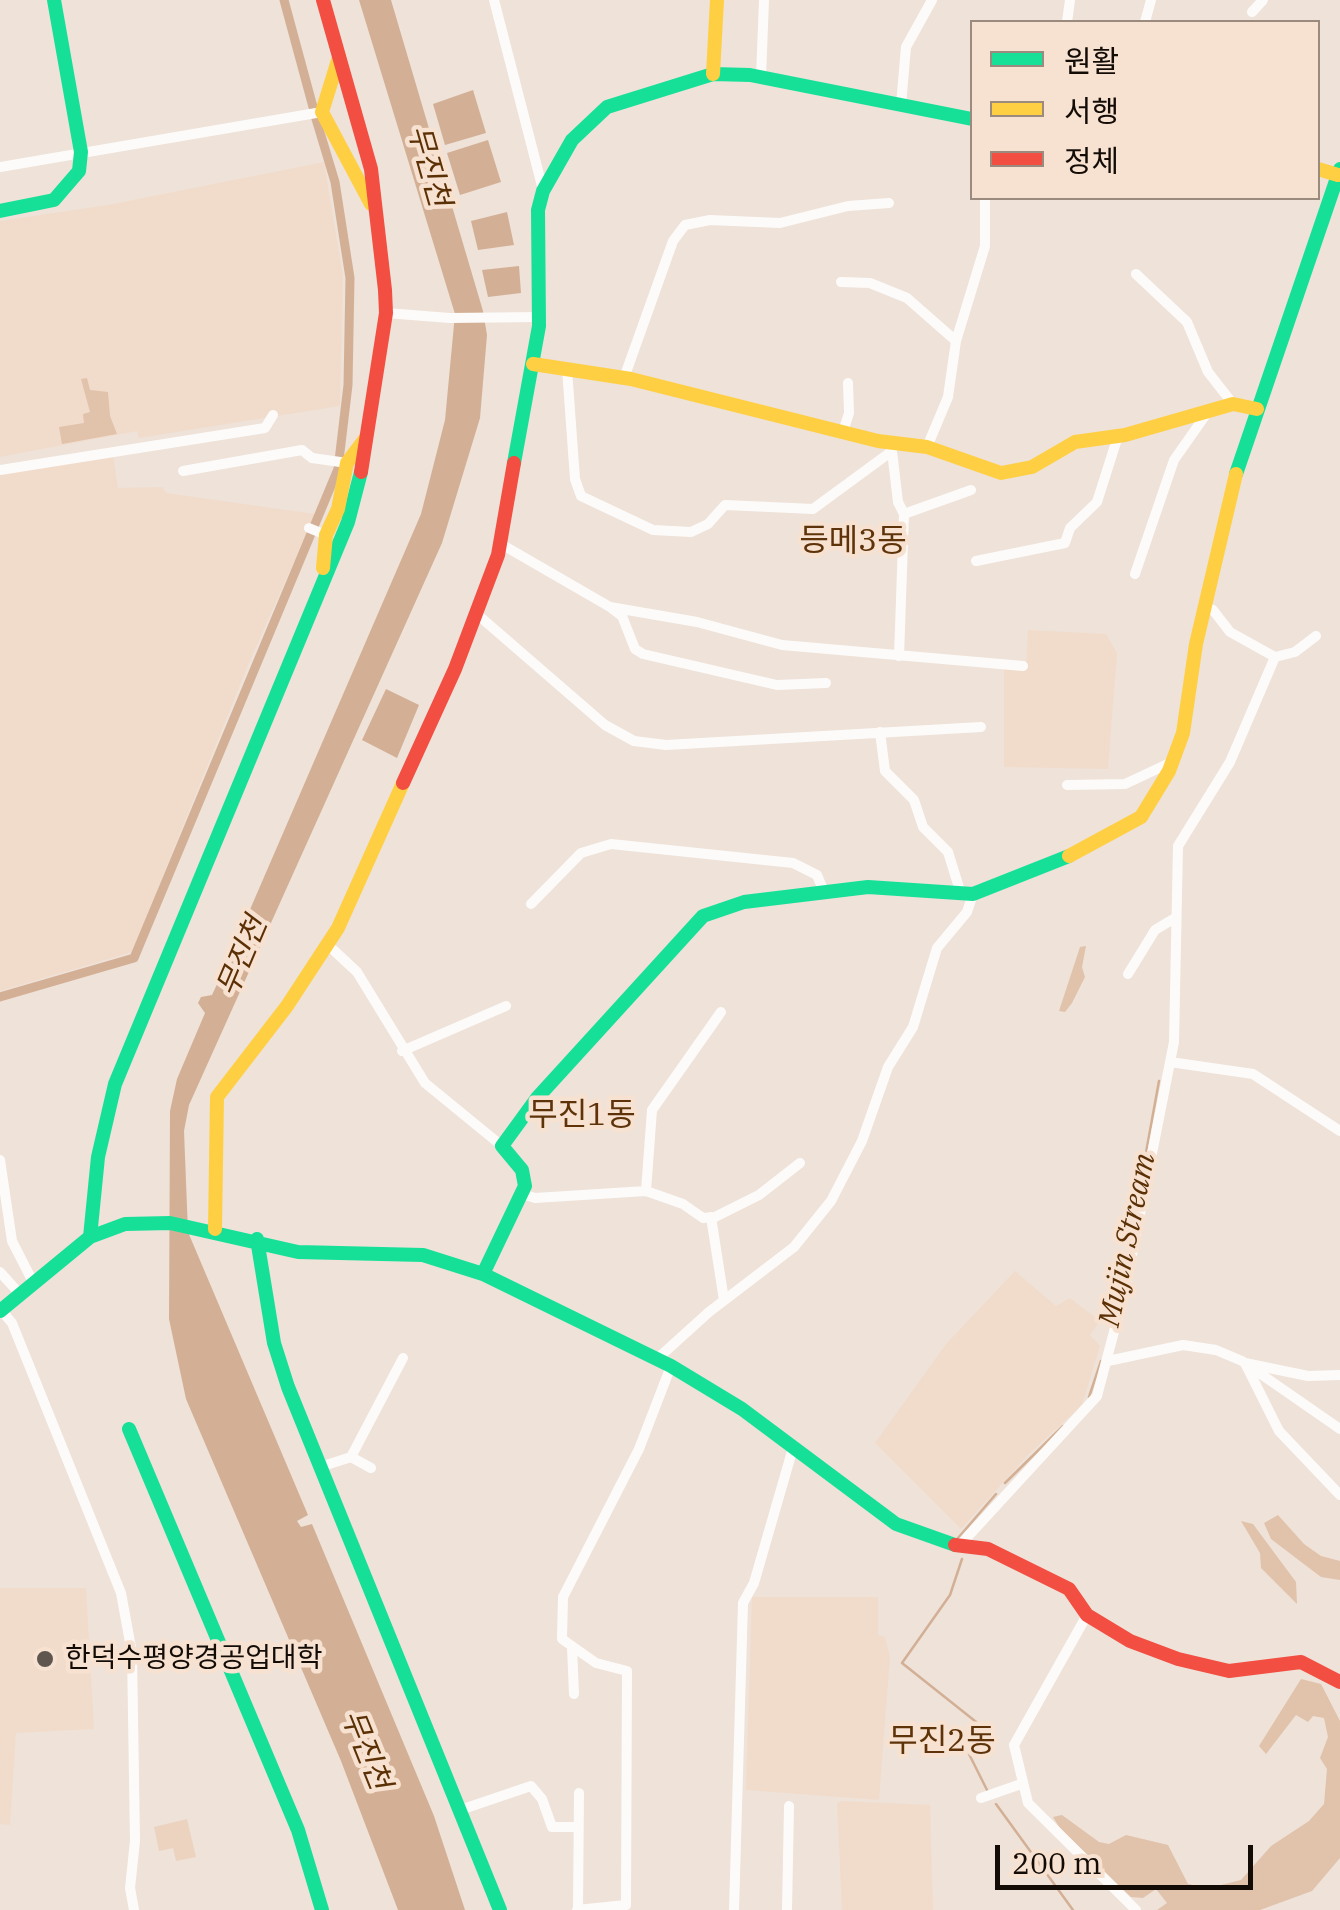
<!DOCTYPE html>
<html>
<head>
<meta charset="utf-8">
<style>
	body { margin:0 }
	#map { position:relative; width:1340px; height:1910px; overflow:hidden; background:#eee2d9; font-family:"IBM Plex Serif","Noto Sans KR",serif }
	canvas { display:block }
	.legend { position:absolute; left:970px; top:20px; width:350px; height:180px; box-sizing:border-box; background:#f7e1d0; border:2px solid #9b8b7f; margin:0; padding:12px 18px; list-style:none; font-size:30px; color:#120b06 }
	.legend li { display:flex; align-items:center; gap:20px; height:50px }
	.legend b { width:50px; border:2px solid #9b8b7f }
	.scale { position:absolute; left:995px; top:1845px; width:258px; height:45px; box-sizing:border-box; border:5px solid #120b06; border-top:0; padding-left:12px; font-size:30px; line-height:35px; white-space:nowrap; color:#120b06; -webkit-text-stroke:8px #f7e1d0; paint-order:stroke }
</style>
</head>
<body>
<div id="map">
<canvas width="1340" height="1910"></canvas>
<ul class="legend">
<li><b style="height:12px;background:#16e098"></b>원활</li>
<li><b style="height:12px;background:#ffcf43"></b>서행</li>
<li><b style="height:12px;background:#f24e42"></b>정체</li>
</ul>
<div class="scale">200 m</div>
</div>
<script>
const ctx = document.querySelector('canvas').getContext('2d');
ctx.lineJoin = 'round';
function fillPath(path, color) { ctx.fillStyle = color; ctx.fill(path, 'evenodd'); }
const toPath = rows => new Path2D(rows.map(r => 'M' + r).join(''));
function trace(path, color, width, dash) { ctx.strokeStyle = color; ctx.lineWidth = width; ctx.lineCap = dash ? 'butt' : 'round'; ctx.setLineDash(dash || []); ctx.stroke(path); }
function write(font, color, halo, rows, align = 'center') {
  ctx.font = font + ' "IBM Plex Serif","Noto Sans KR",serif'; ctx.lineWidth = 9; ctx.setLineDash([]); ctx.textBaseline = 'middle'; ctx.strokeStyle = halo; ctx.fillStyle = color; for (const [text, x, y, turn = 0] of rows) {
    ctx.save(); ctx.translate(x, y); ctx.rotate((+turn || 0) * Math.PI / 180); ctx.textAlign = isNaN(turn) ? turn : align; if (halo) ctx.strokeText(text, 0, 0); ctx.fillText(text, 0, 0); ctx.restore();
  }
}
fillPath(toPath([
	[324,162,343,276,340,406,139,438,137,431,0,457,0,221,108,205],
	[113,456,118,488,162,487,166,493,315,514,251,658,132,952,0,991,0,475],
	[1028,630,1106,634,1117,653,1108,769,1004,767,1004,669,1026,669],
	[1015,1271,1056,1306,1070,1298,1100,1321,1090,1335,1100,1346,1082,1405,1028,1455,961,1529,875,1443,946,1344],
	[0,1588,86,1588,94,1729,16,1733,10,1825,0,1824],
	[752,1597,878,1597,878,1635,885,1637,890,1657,879,1800,746,1790],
	[843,1801,930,1805,933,1910,842,1910,837,1803]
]), '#f1dccc');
fillPath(toPath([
	[187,1819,196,1857,176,1861,173,1848,159,1851,154,1827]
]), '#ecd3c0');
fillPath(toPath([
	[87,378,90,390,108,392,110,416,117,434,62,444,59,427,84,423,83,414,90,412,81,379],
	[1086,946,1082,967,1085,977,1072,1003,1065,1012,1059,1011,1080,947],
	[1278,1515,1304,1544,1321,1556,1340,1561,1340,1580,1321,1577,1271,1539,1264,1523],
	[1241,1521,1253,1524,1296,1582,1297,1604,1261,1568,1260,1553],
	[1301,1679,1321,1684,1340,1721,1340,1858,1312,1891,1260,1910,1157,1910,1167,1903,1156,1889,1143,1898,1131,1897,1061,1830,1053,1817,1062,1815,1099,1842,1109,1844,1126,1835,1168,1845,1188,1884,1209,1888,1241,1880,1271,1846,1309,1821,1324,1804,1327,1769,1320,1758,1328,1737,1324,1718,1313,1716,1308,1722,1296,1715,1266,1754,1259,1746]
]), '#e1c2ab');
fillPath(toPath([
	[359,0,391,0,483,311,487,335,480,418,442,543,189,1105,184,1131,188,1232,308,1515,297,1521,301,1527,312,1524,434,1816,465,1910,398,1910,341,1761,186,1399,169,1319,170,1111,177,1079,205,1013,198,1003,201,997,212,995,226,965,421,514,445,420,455,314],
	[473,90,486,133,445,145,433,104],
	[488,140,501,182,460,195,447,153],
	[507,212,514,245,478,250,471,221],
	[519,266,521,293,488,297,482,270],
	[386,689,419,705,397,758,362,740]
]), '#d3b095');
trace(toPath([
	[1135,1213,1159,1081],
	[1089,1397,1101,1361],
	[1005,1483,1063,1426],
	[958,1538,996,1494],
	[962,1559,950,1595,902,1663,980,1725,969,1754,987,1790],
	[996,1804,1073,1910]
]), '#d3b095', 2.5);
trace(toPath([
	[284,0,313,107],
	[0,997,134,958,338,469,348,385,350,278,335,182,316,119]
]), '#d3b095', 9);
trace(toPath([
	[494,0,543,190],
	[1252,12,1263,0],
	[1067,22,1070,0],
	[1145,22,1151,0],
	[761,77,764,0],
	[901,105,906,47,932,0],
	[0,167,322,112],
	[1136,274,1187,322,1208,372,1233,404],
	[841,282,870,283,907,298,956,341],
	[386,313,450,318,539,317],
	[567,369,575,479,581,496,653,530,691,532,708,524,725,505,813,509,892,451,892,444],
	[624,378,673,241,685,225,710,220,780,223,848,206,889,203],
	[843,432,849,413,848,383],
	[927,447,948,397,956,341,985,246,985,201],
	[892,451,898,502,904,514,971,490],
	[0,470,265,428,273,415],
	[183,471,302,450,312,458,347,463],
	[309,528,326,535],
	[501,544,610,607,622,616,635,649,643,654,777,685,826,683],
	[976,561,1065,543,1070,528,1097,502,1118,436],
	[1135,574,1174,460,1207,413],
	[1203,606,1213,610,1230,632,1275,657,1295,652,1316,636],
	[610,607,697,622,782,645,1023,666],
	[478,615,605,725,634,741,666,745,981,727],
	[899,656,904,514],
	[880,732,885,771,914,800,923,827,948,852,961,894],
	[1067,785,1125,784,1172,762],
	[531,904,581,853,611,844,793,863,817,875,824,892],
	[328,945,357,972,425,1083,502,1146],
	[1128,974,1155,930,1175,918],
	[402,1051,506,1006],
	[1170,1062,1253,1074,1340,1131],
	[0,1160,12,1241,33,1282],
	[646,1191,683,1204,703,1218,715,1217,759,1195,800,1163],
	[522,1194,535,1198,646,1191,652,1110,721,1012],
	[711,1217,724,1300],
	[0,1272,19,1293],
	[1,1310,12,1323,121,1593,132,1653,135,1841,130,1888,134,1910],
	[657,1359,709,1312,794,1247,831,1201,862,1141,888,1067,913,1027,937,948,967,912,973,894],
	[1108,1361,1183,1345,1216,1350,1242,1361,1340,1429],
	[1340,1375,1308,1376,1245,1363,1279,1431,1340,1495],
	[351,1457,371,1468],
	[320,1467,351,1457,403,1358],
	[959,1546,1097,1396,1125,1290,1174,1042,1178,846,1230,762,1275,657],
	[1087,1615,1014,1745,1028,1803,1136,1910],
	[572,1647,574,1694],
	[981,1798,1021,1784],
	[463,1809,531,1786,542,1799,552,1827,577,1827],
	[578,1909,579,1793],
	[577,1910,626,1905,627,1671,596,1663,562,1639,563,1597,639,1449,671,1366],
	[734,1910,743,1603,754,1583,793,1448],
	[787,1910,789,1806]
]), '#fcfbf9', 10);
trace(toPath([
	[0,211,54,200,79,171,81,152,54,0],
	[514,463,539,326,538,210,543,191,572,140,607,107,713,74,750,75,972,119],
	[1236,474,1340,169],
	[90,1237,125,1224,170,1223,298,1252,423,1255,483,1274,671,1366,742,1409,896,1524,955,1545],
	[257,1239,274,1343,288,1387,500,1910],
	[483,1274,525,1186,522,1170,502,1146,537,1098,703,916,744,902,868,887,973,894,1069,856],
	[0,1311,90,1237,98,1157,115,1084,348,522,361,472],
	[129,1429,298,1830,322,1910]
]), '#16e098', 14);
trace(toPath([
	[339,57,322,112,371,204],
	[713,74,717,0],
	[1318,169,1338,175],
	[533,364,631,379,878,441,927,447,1001,473,1032,467,1075,442,1125,435,1233,404,1257,409],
	[323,568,326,535,338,509,347,463,365,439],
	[1069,856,1141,817,1169,771,1183,733,1196,644,1236,474],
	[215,1229,217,1097,287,1006,338,928,403,783]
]), '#ffcf43', 14);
trace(toPath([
	[323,0,371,169,385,290,386,313,361,472],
	[403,783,455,669,498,555,514,463],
	[955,1545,988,1549,1069,1589,1087,1615,1130,1641,1178,1659,1229,1671,1301,1662,1340,1682]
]), '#f24e42', 14);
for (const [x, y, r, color] of [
	[45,1659,10,"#5f5650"]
]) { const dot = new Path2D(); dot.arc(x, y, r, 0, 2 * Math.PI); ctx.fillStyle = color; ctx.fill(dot); trace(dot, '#f7e1d0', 4); }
write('28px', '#120b06', '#f7e1d0', [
	["한덕수평양경공업대학",65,1659]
], 'left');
write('italic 30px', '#5b3005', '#f7e1d0', [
	["무진천",428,166,74],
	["무진천",243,957,-67],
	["Mujin Stream",1128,1240,-78],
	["무진천",365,1750,68]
]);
write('32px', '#5e330a', '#f7e1d0', [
	["등메3동",853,542],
	["무진1동",582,1116],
	["무진2동",942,1742]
]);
</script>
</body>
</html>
